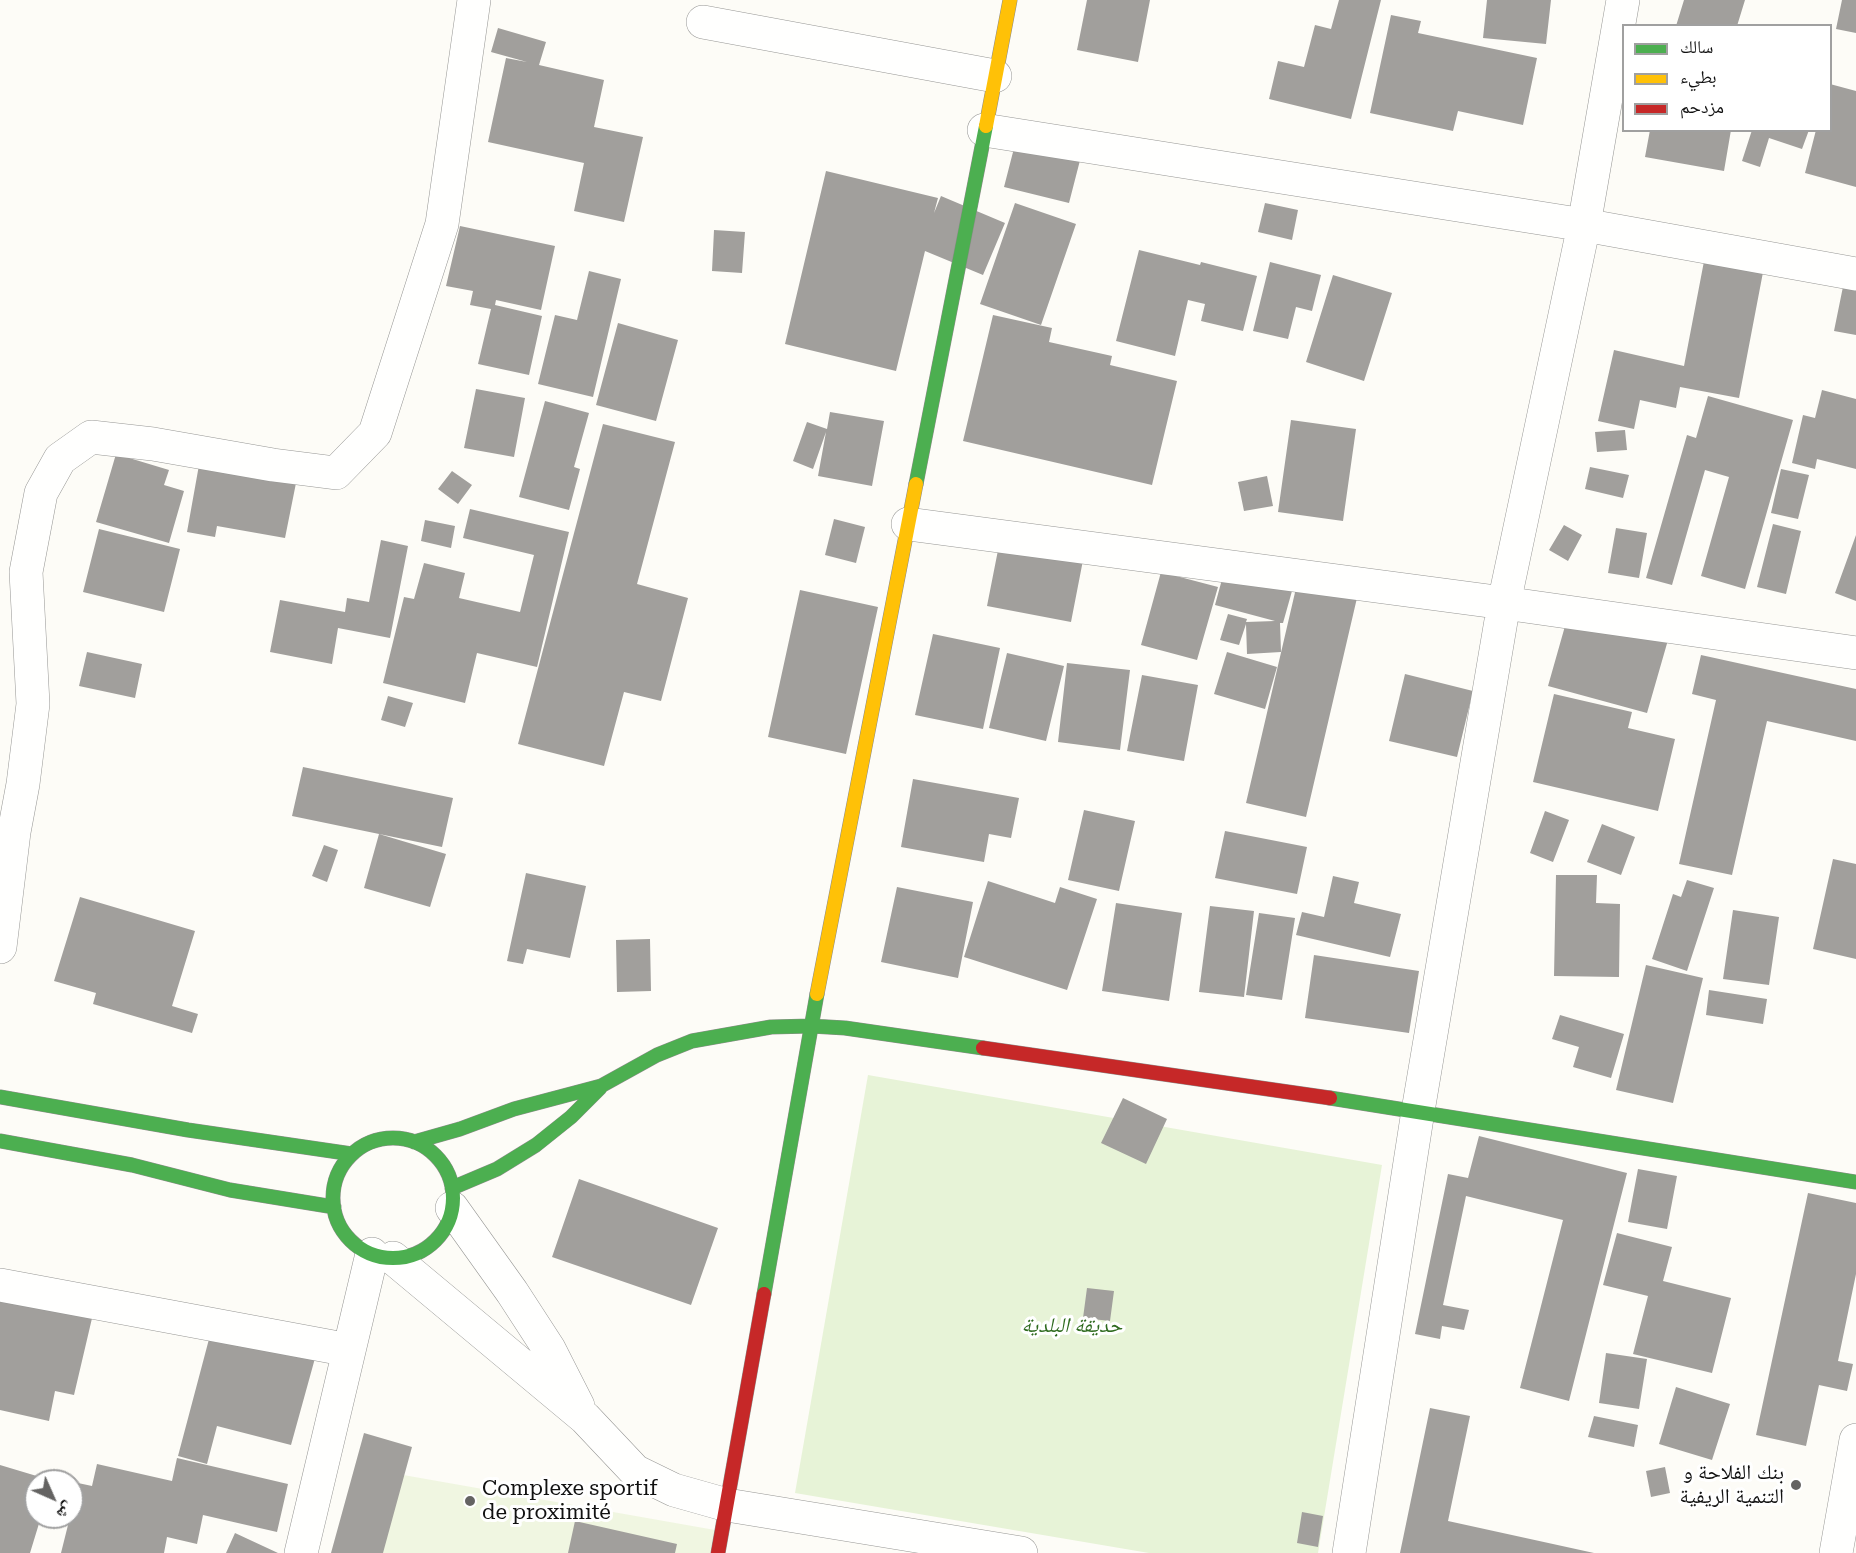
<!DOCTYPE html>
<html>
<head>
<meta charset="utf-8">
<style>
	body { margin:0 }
	#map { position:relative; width:1856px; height:1553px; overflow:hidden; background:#fdfcf7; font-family:"Roboto Serif","Noto Naskh Arabic",serif }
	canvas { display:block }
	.legend { position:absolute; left:1622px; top:24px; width:210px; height:108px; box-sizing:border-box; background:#fff; border:2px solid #a0a0a0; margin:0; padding:8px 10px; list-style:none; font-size:18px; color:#111 }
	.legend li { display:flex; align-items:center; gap:12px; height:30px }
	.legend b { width:30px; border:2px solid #a0a0a0 }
	.north { position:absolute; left:24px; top:1469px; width:60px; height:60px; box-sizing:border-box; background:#fff; border:2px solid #a0a0a0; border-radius:50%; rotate:135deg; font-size:16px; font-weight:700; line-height:24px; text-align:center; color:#111 }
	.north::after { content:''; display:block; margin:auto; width:21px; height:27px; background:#646362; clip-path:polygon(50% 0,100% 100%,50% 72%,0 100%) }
</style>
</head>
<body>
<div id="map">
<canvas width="1856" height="1553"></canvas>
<ul class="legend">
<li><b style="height:8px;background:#4caf50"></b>سالك</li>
<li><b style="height:8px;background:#ffc107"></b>بطيء</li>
<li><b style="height:8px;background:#c62828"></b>مزدحم</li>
</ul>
<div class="north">ش</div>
</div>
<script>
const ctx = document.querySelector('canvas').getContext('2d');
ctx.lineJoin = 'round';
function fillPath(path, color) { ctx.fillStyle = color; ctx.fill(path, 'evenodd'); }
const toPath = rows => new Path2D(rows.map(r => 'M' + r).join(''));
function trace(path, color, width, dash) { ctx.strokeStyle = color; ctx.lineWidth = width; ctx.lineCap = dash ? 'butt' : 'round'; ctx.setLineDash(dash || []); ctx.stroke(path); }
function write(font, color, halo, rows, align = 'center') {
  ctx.font = font + ' "Roboto Serif","Noto Naskh Arabic",serif'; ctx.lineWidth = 6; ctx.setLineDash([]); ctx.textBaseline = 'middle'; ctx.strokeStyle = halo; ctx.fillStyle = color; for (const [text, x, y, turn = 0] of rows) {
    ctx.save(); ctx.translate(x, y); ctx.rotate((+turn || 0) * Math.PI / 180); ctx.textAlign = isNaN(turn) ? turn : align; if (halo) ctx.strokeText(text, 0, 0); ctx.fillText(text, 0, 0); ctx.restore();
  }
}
fillPath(toPath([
	[868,1075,1382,1165,1318,1553,1149,1553,795,1493]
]), '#e7f3d7');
fillPath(toPath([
	[392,1473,715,1530,710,1553,377,1553]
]), '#f0f6e1');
fillPath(toPath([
	[1087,0,1150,0,1138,62,1077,50],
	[1339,0,1381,0,1351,119,1269,99,1278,61,1304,67,1315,25,1331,29],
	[1487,0,1551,0,1546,44,1483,38],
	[1684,0,1745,0,1737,26,1676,26],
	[1842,0,1856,0,1856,33,1836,29],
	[1391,15,1421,21,1418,33,1537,58,1523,125,1458,111,1453,131,1370,113],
	[498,28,546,42,539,65,604,80,594,127,643,137,624,222,574,211,584,163,488,142,506,58,527,62,491,52],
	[1830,84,1856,91,1856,187,1805,173,1816,130,1830,130],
	[1021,121,1086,137,1069,203,1004,187],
	[1650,130,1731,130,1724,171,1645,157],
	[1752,130,1809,130,1802,149,1769,138,1760,167,1742,161],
	[826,171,938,198,934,213,941,196,1005,223,983,275,925,251,896,371,785,344],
	[1015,203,1076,224,1041,325,980,304],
	[1265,203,1298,210,1292,240,1258,232],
	[460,226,555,246,541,310,496,300,495,305,542,316,529,375,478,364,491,309,470,305,473,291,446,286],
	[714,230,745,232,742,273,712,271],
	[1139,250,1200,265,1201,262,1257,276,1243,331,1201,321,1205,304,1188,300,1175,356,1116,341],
	[1705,256,1764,267,1739,398,1680,387,1676,408,1640,400,1634,429,1598,421,1614,350,1684,366],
	[1270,262,1321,275,1312,311,1296,307,1288,339,1253,331],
	[1848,262,1856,264,1856,335,1834,331],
	[589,271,621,279,593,397,538,384,555,315,577,320],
	[1333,275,1392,293,1364,381,1306,362],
	[993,315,1052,328,1049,342,1112,356,1110,365,1177,381,1152,485,963,441],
	[618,323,678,340,656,421,596,405],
	[476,389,525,398,514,457,464,448],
	[1822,390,1856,399,1856,469,1817,459,1815,469,1792,463,1803,415,1815,418],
	[1708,396,1793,420,1745,589,1701,576,1729,477,1705,470,1672,585,1646,578,1687,435,1696,438],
	[545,401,589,413,574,467,580,469,569,510,519,497],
	[830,412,884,421,872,486,818,476,826,432,813,469,793,461,807,422,827,429],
	[1291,420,1356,429,1343,521,1278,512],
	[603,424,675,442,637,584,688,598,661,701,624,692,604,766,518,744],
	[1625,430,1627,450,1597,452,1595,432],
	[116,454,169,470,164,485,184,491,169,543,96,522],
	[199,465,296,483,285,538,217,526,215,537,187,532],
	[1590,467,1629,475,1623,498,1585,489],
	[1781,469,1809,475,1798,519,1771,513],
	[452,471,472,485,458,504,438,489],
	[1267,476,1273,506,1244,511,1238,482],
	[470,509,569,532,537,667,477,653,465,703,383,683,404,597,414,599,424,563,465,573,459,598,520,612,534,555,463,538],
	[834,519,865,527,856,563,825,555],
	[425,520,455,526,451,548,421,541],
	[1773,524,1801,531,1786,594,1757,587],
	[1564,525,1582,535,1568,561,1549,550],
	[1616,528,1647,533,1639,578,1608,573],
	[99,529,180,549,164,612,83,592],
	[1856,535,1856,601,1835,593],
	[381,540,408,546,390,638,338,628,332,664,270,652,280,600,345,612,347,598,369,602],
	[1000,540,1084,555,1071,622,987,606],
	[1300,571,1360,585,1306,817,1246,803],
	[1161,572,1218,587,1197,660,1141,645],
	[1224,572,1292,591,1283,623,1280,623,1281,652,1247,654,1246,624,1239,645,1220,640,1228,614,1247,619,1246,622,1275,621,1215,605],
	[800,590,878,607,846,754,768,737],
	[1569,612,1668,640,1647,713,1548,686],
	[933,634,1000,648,983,729,915,715],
	[87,652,142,664,135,698,79,686],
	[1227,652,1277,667,1265,709,1214,694],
	[1007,653,1064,666,1046,741,989,728],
	[1701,655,1856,689,1856,741,1767,721,1732,875,1679,864,1716,700,1692,694],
	[1067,663,1130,670,1120,750,1058,742],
	[1405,674,1473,691,1457,757,1389,741],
	[1142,675,1198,685,1184,761,1127,751],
	[1554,694,1632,712,1628,728,1675,739,1658,811,1533,782],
	[388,696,413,703,405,727,381,720],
	[303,767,453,798,442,847,292,816],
	[913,779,1019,798,1011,838,989,834,984,862,901,847],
	[1084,810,1135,821,1119,891,1068,880],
	[1545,811,1569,820,1553,862,1530,853],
	[1602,824,1635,837,1621,875,1587,862],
	[1225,831,1307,847,1297,894,1215,878],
	[379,834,446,854,430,907,364,888],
	[324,845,338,850,327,882,312,876],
	[1833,859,1856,864,1856,959,1813,949],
	[526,873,586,886,570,958,527,949,523,964,507,961],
	[1556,875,1597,875,1596,903,1620,904,1619,977,1554,976],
	[1333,876,1359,882,1354,903,1401,914,1390,957,1296,935,1302,912,1324,917],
	[1687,880,1714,888,1687,971,1652,959,1673,894,1681,897],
	[988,881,1055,903,1060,887,1097,899,1067,990,964,957],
	[897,887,973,902,958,978,881,962],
	[80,897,195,931,172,1006,198,1014,192,1033,93,1004,96,993,54,981],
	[1116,903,1182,913,1169,1001,1102,991],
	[1210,906,1254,911,1244,997,1199,992],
	[1733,910,1779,917,1769,985,1723,979],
	[1259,913,1295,918,1282,1000,1246,995],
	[650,939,651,991,617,992,616,940],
	[1314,955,1419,971,1409,1033,1305,1018],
	[1646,965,1703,978,1673,1103,1616,1090],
	[1709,990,1767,999,1763,1024,1706,1015],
	[1560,1015,1624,1034,1611,1078,1573,1067,1579,1047,1552,1039],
	[1123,1098,1167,1119,1146,1164,1101,1143],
	[1479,1136,1627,1173,1569,1401,1520,1388,1563,1220,1466,1196,1443,1305,1469,1310,1464,1330,1442,1326,1440,1339,1415,1334,1448,1174,1468,1178],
	[1638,1169,1677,1176,1667,1229,1628,1222],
	[579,1179,718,1228,691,1305,552,1257],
	[1808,1193,1856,1203,1856,1274,1838,1361,1853,1364,1847,1391,1819,1385,1806,1446,1756,1435],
	[1617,1233,1672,1247,1663,1281,1731,1298,1712,1373,1633,1354,1648,1296,1603,1285],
	[1087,1288,1114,1291,1110,1321,1083,1318],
	[0,1293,93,1314,74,1395,55,1391,49,1421,0,1410],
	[213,1324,317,1351,291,1445,217,1426,207,1464,178,1456],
	[1606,1353,1647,1359,1639,1409,1599,1403],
	[1676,1387,1730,1404,1712,1460,1659,1444],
	[1430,1408,1470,1416,1448,1521,1594,1553,1400,1553],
	[1594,1416,1638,1425,1634,1447,1588,1437],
	[364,1433,412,1447,383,1553,331,1553],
	[177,1458,288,1484,277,1532,203,1515,197,1544,167,1537,164,1553,61,1553,70,1517,72,1517,72,1507,78,1483,92,1486,97,1464,172,1481],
	[0,1465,50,1480,36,1481,36,1517,41,1517,30,1553,0,1553],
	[1665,1467,1670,1493,1651,1497,1646,1471],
	[1302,1512,1323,1516,1318,1547,1297,1543],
	[575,1521,677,1544,675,1553,568,1553],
	[235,1533,278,1553,226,1553]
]), '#a19f9c');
const street = toPath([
	[703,22,995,76],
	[984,130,1584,225,1856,274],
	[908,524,1504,603,1856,653],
	[0,947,14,832,23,784,33,704,26,572,41,493,60,459,91,437,153,444,273,465,336,473,375,433,442,224,474,0],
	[452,1208,512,1292,549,1349,578,1406],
	[393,1258,585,1418,635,1471,674,1490,727,1505,1021,1553],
	[0,1285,349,1350],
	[301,1553,372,1254],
	[1349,1553,1418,1111,1504,603,1584,225,1623,0],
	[1836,1553,1856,1440]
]);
const fast = toPath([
	[916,484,986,126],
	[0,1097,188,1130,352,1154],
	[1330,1098,1856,1182],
	'333 1198a60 60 0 1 1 120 0a60 60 0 1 1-120 0Z',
	[0,1141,132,1165,230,1190,334,1207],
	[414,1142,460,1129,514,1109,601,1086,657,1055,692,1041,771,1027,811,1026,845,1028,983,1048],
	[452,1188,497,1169,536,1145,571,1117,600,1088],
	[764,1294,817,994]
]);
const slow = toPath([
	[986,126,1010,0],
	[817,994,916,484]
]);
const jam = toPath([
	[983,1048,1330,1098],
	[718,1553,764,1294]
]);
trace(street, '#979795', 34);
trace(fast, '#8e8d8b', 15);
trace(slow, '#8e8d8b', 15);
trace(jam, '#8e8d8b', 15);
trace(street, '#fffffe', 33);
trace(fast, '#4caf50', 14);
trace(slow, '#ffc107', 14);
trace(jam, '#c62828', 14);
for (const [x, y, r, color] of [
	[1796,1485,6,"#646362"],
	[470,1501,6,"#646362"]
]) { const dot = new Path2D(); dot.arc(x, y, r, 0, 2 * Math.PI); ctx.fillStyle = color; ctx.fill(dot); trace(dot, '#fff', 2); }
write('italic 21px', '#2f6b1f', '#fff', [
	["حديقة البلدية",1072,1326]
]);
write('21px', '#111', '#fff', [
	["بنك الفلاحة و",1784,1473],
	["التنمية الريفية",1784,1497],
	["Complexe sportif",482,1489,"left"],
	["de proximité",482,1513,"left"]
], 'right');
</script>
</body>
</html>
